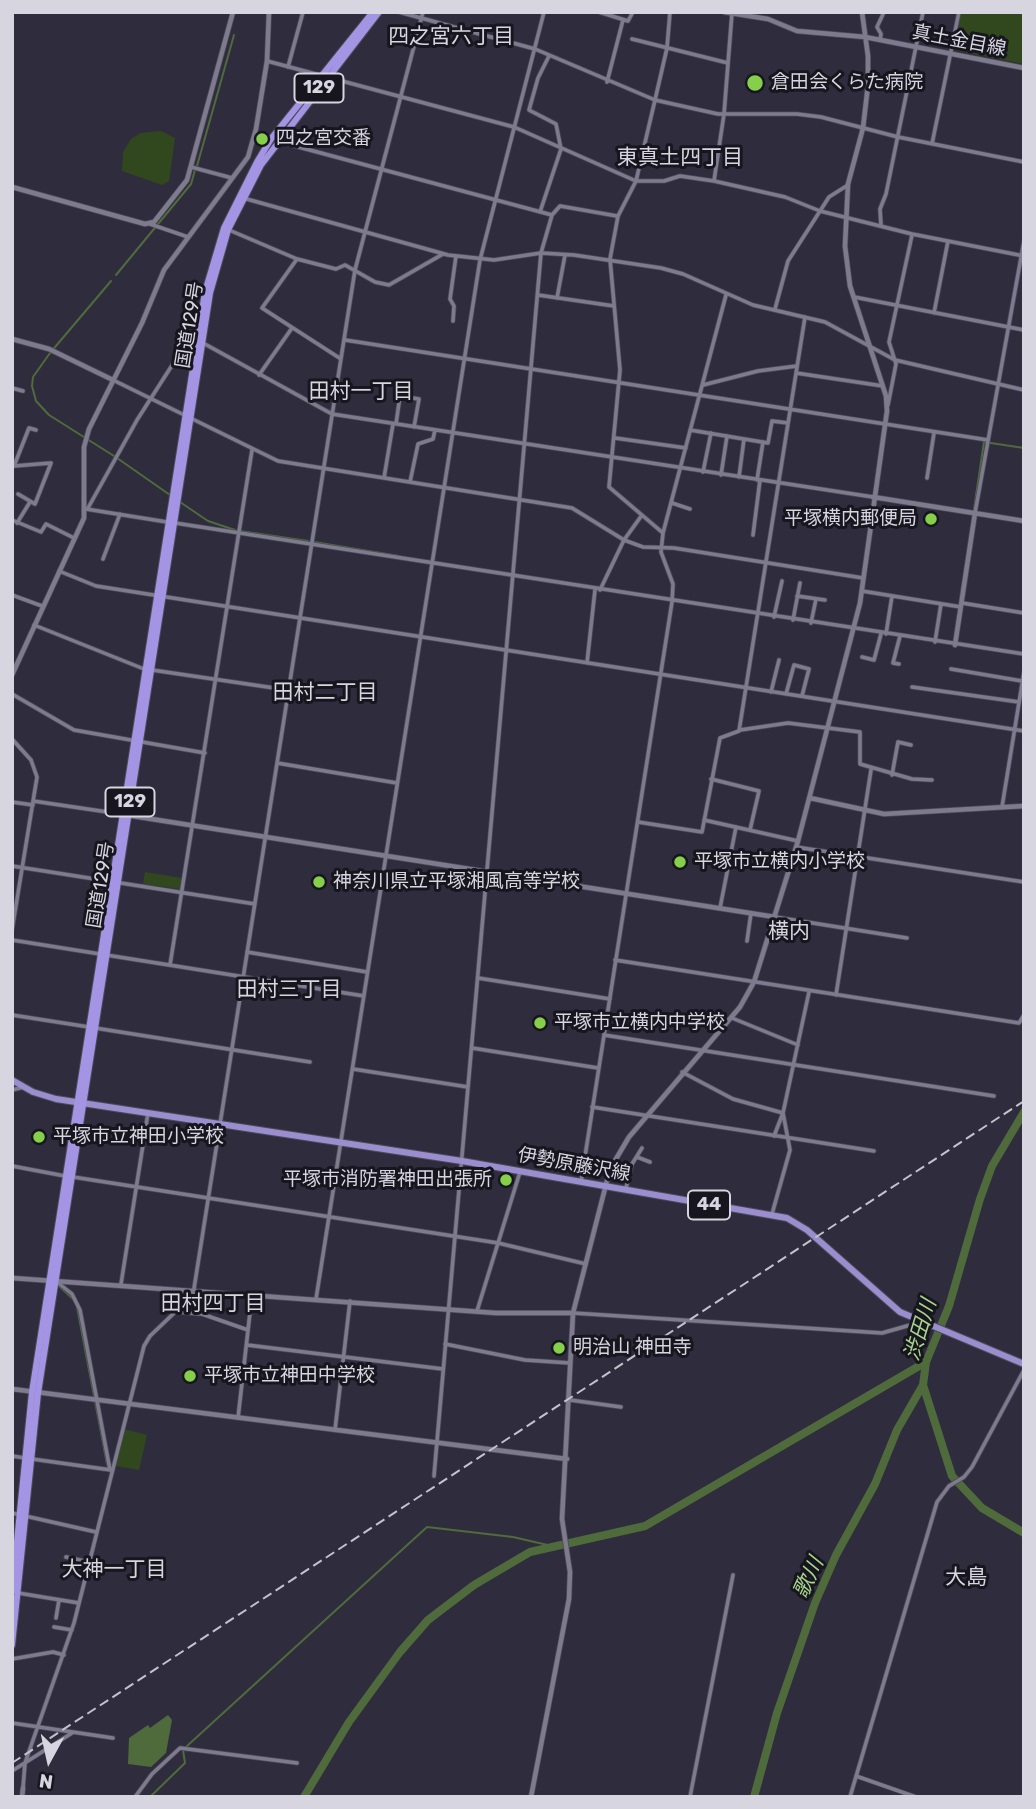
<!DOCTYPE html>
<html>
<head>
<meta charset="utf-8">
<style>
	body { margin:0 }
	#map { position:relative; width:1036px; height:1809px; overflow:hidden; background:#2f2d3d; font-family:Rubik,sans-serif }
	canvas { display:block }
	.frame { position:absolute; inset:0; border:14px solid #d7d5e0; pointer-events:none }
	.north { position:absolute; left:14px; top:1725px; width:70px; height:70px; -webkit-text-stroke:5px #17161e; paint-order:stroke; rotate:188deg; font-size:19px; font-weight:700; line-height:28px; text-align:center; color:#d7d5e0 }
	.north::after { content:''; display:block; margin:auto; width:24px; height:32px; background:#d7d5e0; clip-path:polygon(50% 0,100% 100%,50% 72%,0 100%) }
</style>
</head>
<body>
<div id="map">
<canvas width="1036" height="1809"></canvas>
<div class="frame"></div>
<div class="north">N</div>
</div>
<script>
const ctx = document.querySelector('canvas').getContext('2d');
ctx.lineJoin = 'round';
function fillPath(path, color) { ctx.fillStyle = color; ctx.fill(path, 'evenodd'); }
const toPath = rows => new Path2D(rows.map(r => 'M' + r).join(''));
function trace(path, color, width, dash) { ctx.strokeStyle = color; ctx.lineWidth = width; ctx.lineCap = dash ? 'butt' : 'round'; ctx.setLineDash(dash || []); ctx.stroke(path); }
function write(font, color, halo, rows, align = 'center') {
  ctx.font = font + ' Rubik,"Noto Sans JP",sans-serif'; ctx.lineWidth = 6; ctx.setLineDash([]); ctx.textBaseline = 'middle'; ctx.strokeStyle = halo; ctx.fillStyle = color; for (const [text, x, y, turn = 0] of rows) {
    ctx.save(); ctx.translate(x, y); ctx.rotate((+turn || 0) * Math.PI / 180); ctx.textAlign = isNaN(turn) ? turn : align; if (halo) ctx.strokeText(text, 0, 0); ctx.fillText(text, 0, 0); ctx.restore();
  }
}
fillPath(toPath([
	[961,12,1024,12,1024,64,954,50],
	[161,131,175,138,169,181,162,185,122,171,123,152,131,139,141,133],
	[145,872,182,878,180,889,143,884],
	[124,1429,147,1435,139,1470,116,1466]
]), '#31481f');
fillPath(toPath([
	[168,1715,172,1720,166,1753,151,1767,128,1764,129,1738,148,1725,150,1728]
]), '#4f6b3c');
trace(toPath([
	[197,166,234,35],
	[116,275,191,184,195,170],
	[111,281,50,353,33,377,32,386,36,401,49,415,114,456],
	[117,458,170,495],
	[180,502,208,521,235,530],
	[974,509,984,442,1024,448],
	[240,531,308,541],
	[314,542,399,556],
	[60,1287,73,1299],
	[77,1307,107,1464],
	[150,1797,185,1763,183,1750,187,1746,427,1527,513,1537,552,1546]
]), '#4f6b3c', 2);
trace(toPath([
	[1024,1112,992,1166,980,1199,949,1306,926,1362,923,1385,952,1476,982,1508,1024,1533],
	[304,1797,349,1722,400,1652,428,1620,474,1585,530,1552,645,1526,926,1362],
	[754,1797,777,1713,815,1603,836,1555,875,1484,897,1430,923,1385]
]), '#4f6b3c', 8);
const minor = toPath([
	[399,12,535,49,655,100,636,181,618,216,610,259,620,370,609,487,663,533,661,552,673,584,672,602,581,1182],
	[599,12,628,21,633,12],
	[670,12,667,48,655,100,718,114,797,114,821,117,898,137,1024,162],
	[632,39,728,63],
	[880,40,881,34,877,27,884,12],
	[267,61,514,127,636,181,664,181,680,176,714,181,785,197,820,211,912,234,1024,256],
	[288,67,303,12],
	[607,82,623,20],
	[280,142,552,215],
	[932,144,959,12],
	[191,167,232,178],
	[714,181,724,114,732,13],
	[243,198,448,255,494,260,541,253,574,255,661,268,683,274,753,305,825,322,895,360,1024,390],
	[540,212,561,149,556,124,529,110,538,78,549,56],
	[150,224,188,237],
	[881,225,880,209,886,194,923,12],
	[229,230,297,259],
	[538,295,614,306],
	[854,297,1024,330],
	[557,298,565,255],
	[775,309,788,261,829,197,848,185],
	[934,313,948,241],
	[453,321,454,306,450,299,456,256],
	[345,340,988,440],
	[203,343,332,414,873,497],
	[341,359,262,308,297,259,336,269,345,265,375,282,389,285,443,254],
	[796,373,883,386],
	[259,375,292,328],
	[113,380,278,461,572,508,624,540,642,515],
	[703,385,758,371,797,366],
	[12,388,23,391],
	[888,405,896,364,889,342,912,235],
	[396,424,400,396,419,399,414,427],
	[690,430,768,443,772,421,788,423],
	[615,438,686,448],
	[14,466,29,428,36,430],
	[14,466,51,463],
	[703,472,711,433],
	[721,475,727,436],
	[739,477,744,439],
	[384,478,393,424],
	[927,478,934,433],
	[757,480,763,442],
	[410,482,418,444,433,439,435,430],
	[18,494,35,504,51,463],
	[672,503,690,509],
	[88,508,137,420,194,331,198,331],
	[86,509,167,522],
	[975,513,1024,241],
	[12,520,41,532,46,524,74,538],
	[17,523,30,502],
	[175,523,1024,654],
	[663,533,726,295],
	[753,535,760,480],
	[103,559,120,514],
	[59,571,96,586,1024,731],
	[600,590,624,540,643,547,674,548,863,578],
	[862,591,961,607],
	[12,595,42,606],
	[797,596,825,600],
	[962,603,1024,613],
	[774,617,782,581],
	[793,620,800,583],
	[811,623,816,599],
	[34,625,144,669],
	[886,634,892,596],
	[935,642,941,604],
	[862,657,874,660,881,634],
	[587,663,595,590],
	[899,664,893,663,900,636],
	[951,669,1022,681],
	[152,670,288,690],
	[912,687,1019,702],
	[771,692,779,660],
	[12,694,74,730,205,753],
	[786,694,794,665,809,669,802,696],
	[740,730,788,723,860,732,860,764,912,779,932,780],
	[12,739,31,760,37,777,12,930],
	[277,763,397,783],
	[892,775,898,742,911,745],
	[711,779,759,791,750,830],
	[33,801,121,814],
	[12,802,33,805],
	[1002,807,1024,672],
	[704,820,798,841],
	[638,822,702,832,720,738,739,731,805,317],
	[796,847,1024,882],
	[12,866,255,904],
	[720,908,736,827],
	[775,917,907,938],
	[12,940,364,996],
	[747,941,751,913],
	[247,952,367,972],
	[615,960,1019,1023,1024,1015],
	[170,965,252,450],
	[478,978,610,999],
	[836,995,871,770],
	[12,1015,89,1027],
	[732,1018,798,1045],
	[95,1028,310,1062],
	[604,1035,994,1096],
	[472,1048,598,1068],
	[353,1069,468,1087],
	[682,1072,733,1099,783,1113,790,1150,772,1214],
	[12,1090,24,1087],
	[592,1107,874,1151],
	[774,1136,783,1113,809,992],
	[637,1157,650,1162],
	[12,1166,65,1176],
	[73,1177,498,1243,586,1264],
	[626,1188,632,1164,642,1148],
	[57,1282,72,1294,80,1310,110,1470],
	[121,1284,148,1113],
	[316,1299,480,260,544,12],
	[477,1311,520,1172],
	[176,1312,202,1314,248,1330],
	[573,1313,882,1333,921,1322],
	[445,1344,525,1360,570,1363],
	[247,1345,443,1369],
	[570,1400,621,1407],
	[238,1418,252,1295],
	[335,1430,350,1301],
	[12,1456,25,1458],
	[32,1459,111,1470],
	[434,1476,541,253,552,215,560,206,617,216],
	[12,1513,96,1532],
	[66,1557,89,1562],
	[18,1593,79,1603],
	[56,1618,59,1600],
	[54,1627,72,1630],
	[12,1659,53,1652,64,1655],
	[12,1723,113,1738],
	[12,1771,72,1733],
	[856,1776,916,1797],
	[23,1788,25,1763,74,1623,144,1346,150,1336,193,1295,355,270,423,12],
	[135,1797,152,1774,180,1748,297,1763],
	[690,1797,733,1575],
	[850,1797,937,1502,949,1486,964,1477,972,1467,1024,1370]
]);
const tertiary = toPath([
	[724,12,768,19,797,31,865,37,1024,68],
	[12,187,145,224,154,222,187,180,233,12],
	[12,339,49,349,113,380],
	[873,497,1024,521],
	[955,645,975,513],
	[12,675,84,518,84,447,89,429,142,323,164,270,248,157,256,129,267,61,269,12],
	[810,798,884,814,1024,806],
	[126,815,775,917],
	[12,1278,496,1313,573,1313],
	[12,1389,567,1459],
	[22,1797,23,1788],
	[531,1797,569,1599,570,1572,562,1519,573,1313,610,1169,629,1137,740,1007,754,982,798,841,860,603,887,411,886,396,850,286,845,246,848,184,863,128,868,85,868,56,862,12]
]);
const primary = toPath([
	[12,1080,33,1092,56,1099,462,1161,787,1218,807,1230,900,1312,1024,1364]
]);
const trunk = toPath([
	[12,1591,32,1392,205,292,224,228,257,162,271,139,373,12],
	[12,1645,38,1393,210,293,228,230,261,165,379,12]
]);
trace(minor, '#4d4b59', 5);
trace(tertiary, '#4d4b59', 6);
trace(primary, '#4d4b59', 8);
trace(trunk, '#4d4b59', 8);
trace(minor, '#7e7b8f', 3.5);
trace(tertiary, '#7e7b8f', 4.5);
trace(primary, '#9a8ecf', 6);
trace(trunk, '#a494e4', 6);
trace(toPath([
	[12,1763,1024,1101]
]), '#c4c2cd', 2, [10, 5]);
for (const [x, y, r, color] of [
	[755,83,9,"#86cf4b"],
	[262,139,7,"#86cf4b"],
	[931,519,7,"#86cf4b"],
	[680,862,7,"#86cf4b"],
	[319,882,7,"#86cf4b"],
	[540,1023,7,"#86cf4b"],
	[39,1137,7,"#86cf4b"],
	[506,1180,7,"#86cf4b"],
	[559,1348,7,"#86cf4b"],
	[190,1376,7,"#86cf4b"]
]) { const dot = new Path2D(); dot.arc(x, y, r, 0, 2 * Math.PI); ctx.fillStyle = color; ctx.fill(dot); trace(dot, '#17161e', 2.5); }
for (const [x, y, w] of [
	[319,88,49],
	[130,802,49],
	[709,1205,42]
]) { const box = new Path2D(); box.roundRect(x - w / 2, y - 14.5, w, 29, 5); ctx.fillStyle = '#17161e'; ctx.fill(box); trace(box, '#d7d5e0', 2); }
write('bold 18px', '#d7d5e0', null, [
	["129",319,88],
	["129",130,802],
	["44",709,1205]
]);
write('19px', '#d7d5e0', '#17161e', [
	["真土金目線",959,41,11],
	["国道129号",190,325,-81],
	["国道129号",101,885,-81],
	["伊勢原藤沢線",574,1165,10]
]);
write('19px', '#d7d5e0', '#17161e', [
	["倉田会くらた病院",771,83],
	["四之宮交番",276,139],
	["平塚横内郵便局",917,519,"right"],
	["平塚市立横内小学校",694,862],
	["神奈川県立平塚湘風高等学校",333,882],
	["平塚市立横内中学校",554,1023],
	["平塚市立神田小学校",53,1137],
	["平塚市消防署神田出張所",492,1180,"right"],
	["明治山 神田寺",573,1348],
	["平塚市立神田中学校",204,1376]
], 'left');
write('21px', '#d7d5e0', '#17161e', [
	["四之宮六丁目",451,37],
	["東真土四丁目",680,158],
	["田村一丁目",361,392],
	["田村二丁目",325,693],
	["横内",789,932],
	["田村三丁目",289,990],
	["田村四丁目",213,1304],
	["大神一丁目",114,1570],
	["大島",966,1578]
]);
write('italic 21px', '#a8d48c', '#17161e', [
	["渋田川",921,1330,-73],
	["歌川",809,1578,-65]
]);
</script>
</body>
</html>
